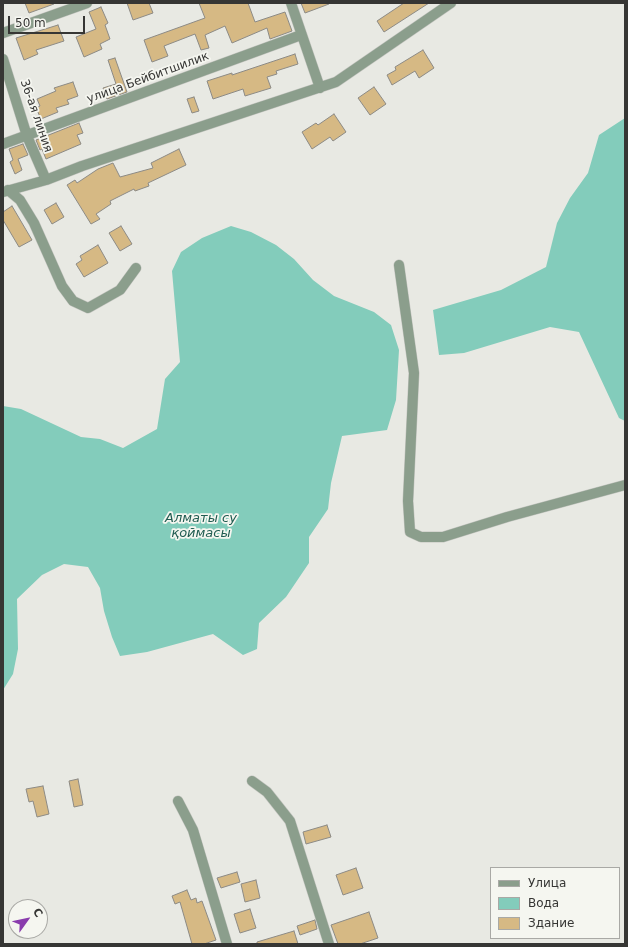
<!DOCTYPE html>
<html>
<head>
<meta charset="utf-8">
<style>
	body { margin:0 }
	#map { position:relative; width:628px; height:947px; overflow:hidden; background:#e8e9e3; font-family:"DejaVu Sans",sans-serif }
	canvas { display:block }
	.frame { position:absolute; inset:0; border:4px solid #363634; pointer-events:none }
	.legend { position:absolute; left:490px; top:867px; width:130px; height:72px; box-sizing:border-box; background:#f5f6f0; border:1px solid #a9a9a5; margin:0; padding:5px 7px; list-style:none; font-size:12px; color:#363634 }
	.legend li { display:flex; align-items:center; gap:8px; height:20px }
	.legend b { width:20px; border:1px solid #a9a9a5 }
	.north { position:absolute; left:8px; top:899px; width:40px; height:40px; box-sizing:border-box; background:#f5f6f0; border:1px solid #a9a9a5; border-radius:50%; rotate:57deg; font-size:11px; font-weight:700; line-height:16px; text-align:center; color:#363634 }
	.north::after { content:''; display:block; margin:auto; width:14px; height:18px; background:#8a3cad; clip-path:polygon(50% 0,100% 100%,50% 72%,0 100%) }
	.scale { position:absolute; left:8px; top:16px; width:77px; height:18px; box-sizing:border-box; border:2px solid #363634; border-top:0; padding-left:5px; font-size:12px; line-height:14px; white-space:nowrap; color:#363634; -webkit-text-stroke:3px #f5f6f0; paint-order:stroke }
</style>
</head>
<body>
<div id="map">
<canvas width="628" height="947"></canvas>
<div class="frame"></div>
<ul class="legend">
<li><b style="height:5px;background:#8b9e8c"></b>Улица</li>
<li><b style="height:11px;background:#83ccbb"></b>Вода</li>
<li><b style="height:11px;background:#d6b984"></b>Здание</li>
</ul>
<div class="north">С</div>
<div class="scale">50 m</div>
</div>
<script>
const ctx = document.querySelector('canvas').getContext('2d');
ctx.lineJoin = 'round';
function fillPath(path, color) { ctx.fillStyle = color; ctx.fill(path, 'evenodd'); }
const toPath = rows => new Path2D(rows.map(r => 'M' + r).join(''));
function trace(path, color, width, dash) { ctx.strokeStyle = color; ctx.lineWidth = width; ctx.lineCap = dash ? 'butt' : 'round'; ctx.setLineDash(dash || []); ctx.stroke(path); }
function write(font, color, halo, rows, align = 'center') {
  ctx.font = font + ' "DejaVu Sans",sans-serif'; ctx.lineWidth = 3.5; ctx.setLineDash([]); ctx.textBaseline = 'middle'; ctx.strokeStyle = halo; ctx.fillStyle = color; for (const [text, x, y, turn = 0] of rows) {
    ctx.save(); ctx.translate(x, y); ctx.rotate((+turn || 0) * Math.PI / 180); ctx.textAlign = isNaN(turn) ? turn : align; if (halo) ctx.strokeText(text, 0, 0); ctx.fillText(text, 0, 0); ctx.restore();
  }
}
fillPath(toPath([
	[625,118,625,421,619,418,579,332,550,327,464,353,439,355,433,310,501,290,546,267,557,223,570,198,588,173,599,135],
	[231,226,251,232,276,245,294,259,313,280,334,296,374,312,391,325,399,350,396,400,387,430,342,436,331,483,328,509,309,537,309,563,286,597,259,623,257,649,243,655,213,634,147,652,120,656,112,637,104,611,100,588,88,567,64,564,42,575,17,599,18,649,13,674,3,690,3,406,21,409,81,437,100,439,123,448,157,429,165,379,180,362,172,271,181,252,202,238]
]), '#83ccbb');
const building = toPath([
	[25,3,54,3,54,4,29,13,25,3],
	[127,3,149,3,153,13,133,20,127,3],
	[199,3,248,3,255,22,285,12,292,31,270,39,267,28,232,43,225,26,205,35,209,48,201,50,195,34,164,46,168,56,152,62,144,40,205,18,199,3],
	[301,3,329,3,329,4,305,13,301,3],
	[404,3,429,3,384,32,377,21,404,3],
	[101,7,108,23,105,25,110,39,100,44,102,49,84,57,76,37,96,29,89,12,101,7],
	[58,25,64,41,36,50,38,54,24,60,16,38,58,25],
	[423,50,434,68,419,78,415,71,392,85,387,75,396,70,395,67,423,50],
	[295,54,298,64,276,71,277,74,267,77,271,88,245,96,243,89,213,99,207,81,232,73,232,75,295,54],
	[115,58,127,92,107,99,103,88,116,84,108,60,115,58],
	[73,82,78,96,67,100,69,104,56,108,58,112,41,119,36,108,40,106,37,99,56,91,54,88,73,82],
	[374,87,386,104,370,115,358,98,374,87],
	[194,97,199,111,192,113,187,99,194,97],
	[334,114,346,132,333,141,330,137,312,149,302,132,316,123,318,125,334,114],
	[79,123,83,133,77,135,81,144,46,159,42,149,40,150,36,140,79,123],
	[23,144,28,155,18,159,22,170,15,174,10,162,13,160,9,149,23,144],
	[179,149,186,165,148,183,149,186,135,191,134,189,110,201,111,204,96,214,100,219,91,224,67,185,75,180,77,183,98,169,113,163,120,177,153,168,151,163,179,149],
	[56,203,64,217,52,224,44,210,56,203],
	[12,206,32,240,19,247,3,220,3,212,12,206],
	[121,226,132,244,120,251,109,233,121,226],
	[98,245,108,263,84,277,76,264,82,260,80,256,98,245],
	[78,779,83,805,74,807,69,781,78,779],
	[43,786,49,814,37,817,33,801,29,802,26,789,43,786],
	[327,825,331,837,306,844,303,832,327,825],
	[356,868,363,888,343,895,336,875,356,868],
	[237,872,240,882,221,888,217,878,237,872],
	[256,880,260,898,245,902,241,884,256,880],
	[187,890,191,900,196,898,197,903,202,901,216,940,204,944,192,944,180,902,175,904,172,896,187,890],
	[250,909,256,928,240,933,234,914,250,909],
	[369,912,378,938,360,944,338,944,331,925,369,912],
	[315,920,317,929,300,935,297,926,315,920],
	[294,931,298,944,257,944,257,942,294,931]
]);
fillPath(building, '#d6b984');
trace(building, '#8c8a85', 1);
const minor = toPath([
	[291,3,320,88],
	[3,33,87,3],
	[3,59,27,136,46,180],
	[3,144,301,35],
	[8,190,20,200,34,223,62,286,73,301,88,308,120,290,136,268],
	[3,192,46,180,82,166,336,82,451,3],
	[399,265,414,373,408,501,410,532,421,537,443,537,507,517,625,485],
	[252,781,267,792,290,821,329,944],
	[178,801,193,830,227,944]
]);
trace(minor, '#c4c5c0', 11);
trace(minor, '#8b9e8c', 10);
write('12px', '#363634', '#f5f6f0', [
	["улица Бейбитшилик",148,78,-20],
	["36-ая линия",36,116,71]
]);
write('italic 13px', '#205c51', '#f5f6f0', [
	["Алматы су",201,519],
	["қоймасы",201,534]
]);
</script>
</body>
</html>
